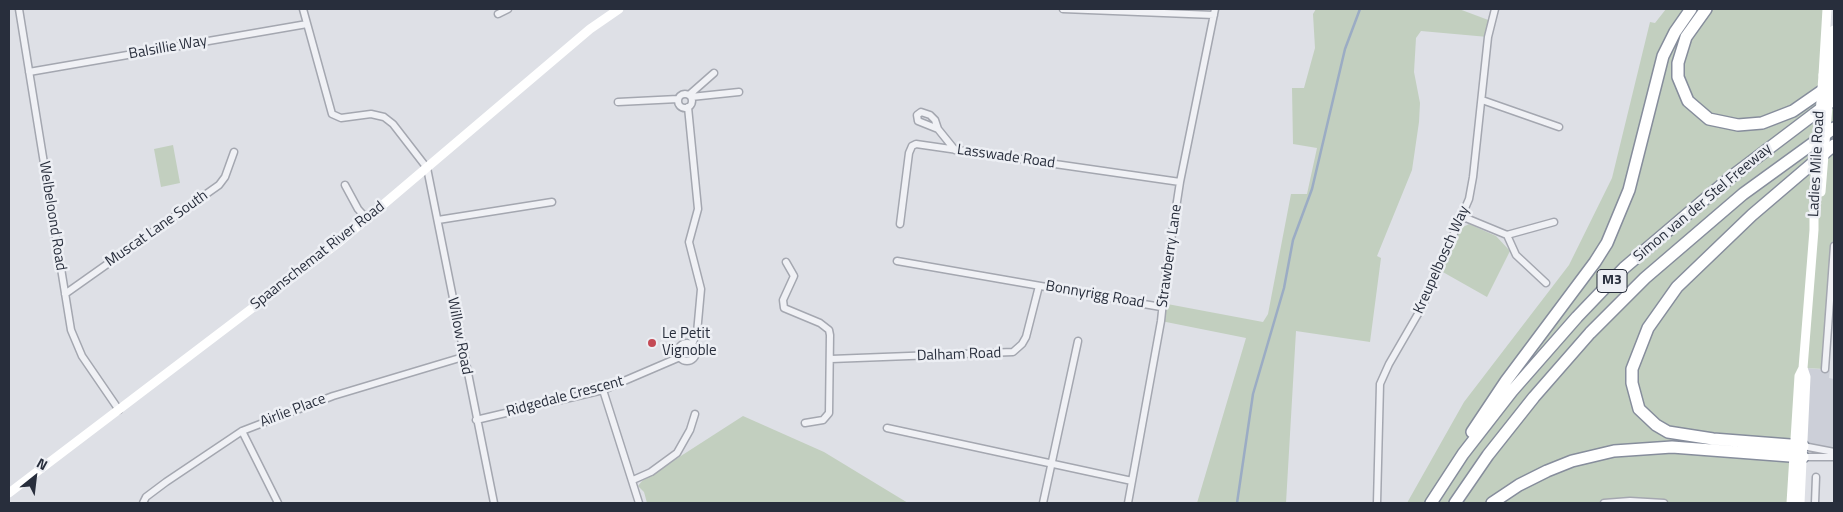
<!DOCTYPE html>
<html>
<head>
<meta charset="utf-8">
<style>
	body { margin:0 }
	#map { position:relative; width:1843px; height:512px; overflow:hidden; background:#dee0e6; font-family:"Titillium Web",sans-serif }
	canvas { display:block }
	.frame { position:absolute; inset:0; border:10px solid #282e3c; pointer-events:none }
	.north { position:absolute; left:10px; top:452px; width:50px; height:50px; -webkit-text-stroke:4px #edeff4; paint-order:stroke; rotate:29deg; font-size:14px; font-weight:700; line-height:20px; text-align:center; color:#282e3c }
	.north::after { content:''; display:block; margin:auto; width:18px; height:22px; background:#282e3c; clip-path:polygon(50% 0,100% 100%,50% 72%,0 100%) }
</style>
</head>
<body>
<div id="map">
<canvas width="1843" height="512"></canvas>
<div class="frame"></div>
<div class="north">N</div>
</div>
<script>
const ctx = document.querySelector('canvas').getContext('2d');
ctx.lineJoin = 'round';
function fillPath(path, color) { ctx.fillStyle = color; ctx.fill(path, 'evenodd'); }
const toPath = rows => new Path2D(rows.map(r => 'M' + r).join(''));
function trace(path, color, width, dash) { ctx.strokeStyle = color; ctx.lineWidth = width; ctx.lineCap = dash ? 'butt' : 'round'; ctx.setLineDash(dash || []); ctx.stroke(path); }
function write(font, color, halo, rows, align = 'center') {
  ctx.font = font + ' "Titillium Web",sans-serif'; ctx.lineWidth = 5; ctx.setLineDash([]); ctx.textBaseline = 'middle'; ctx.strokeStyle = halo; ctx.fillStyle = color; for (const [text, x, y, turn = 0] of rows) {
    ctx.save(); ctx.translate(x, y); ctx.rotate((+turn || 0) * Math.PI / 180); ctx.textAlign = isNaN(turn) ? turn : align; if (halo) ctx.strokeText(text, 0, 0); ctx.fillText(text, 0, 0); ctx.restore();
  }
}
fillPath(toPath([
	[1803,368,1830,370,1829,378,1834,379,1834,452,1803,446]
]), '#cccfd8');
fillPath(toPath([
	[1316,9,1459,9,1491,21,1488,37,1421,31,1416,38,1414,72,1420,103,1419,122,1412,170,1377,256,1381,258,1370,342,1296,331,1286,503,1197,503,1246,338,1161,321,1162,303,1263,322,1268,314,1291,194,1307,194,1317,148,1293,144,1292,88,1304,88,1315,48,1313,14],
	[1666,9,1827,9,1815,226,1821,192,1834,30,1834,246,1825,369,1804,368,1800,503,1407,503,1464,402,1569,265,1612,178,1650,22,1655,23],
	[173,145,180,183,161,187,154,149],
	[1469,224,1496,236,1510,251,1487,297,1441,271,1459,229],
	[743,416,824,452,908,503,647,503,644,492,638,486,642,481]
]), '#c2cfbf');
trace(toPath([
	[1237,503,1253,394,1284,288,1293,240,1312,189,1345,49,1360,9]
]), '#9bacc4', 2.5);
const street = toPath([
	[19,9,71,330,82,356,119,410],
	[303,9,332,114,341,118,371,114,384,117,393,124,427,168,494,503],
	[1063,9,1214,15],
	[498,14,508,9],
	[29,72,307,24],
	'678 101a7 7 0 1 1 14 0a7 7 0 1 1-14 0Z',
	[689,95,714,73],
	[691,97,739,92],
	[1482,100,1559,127],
	[618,102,678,99],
	[688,107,698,209,689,242,701,289,697,333,692,344],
	[938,129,935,120,930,115,921,112,917,115,918,121,938,129,955,150],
	[345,185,358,209,367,219],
	[1461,216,1507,235,1554,222],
	[438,220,552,202],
	[900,224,909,153,912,146,916,144,1180,182],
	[1507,235,1516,255,1546,283],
	[897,261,1161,307],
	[786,262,794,276,783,300,784,308,820,323,829,330,830,335,829,413,823,420,805,423],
	[65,294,219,185,225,177,234,152],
	'678 352a9 9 0 1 1 18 0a9 9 0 1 1-18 0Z',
	[831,359,1013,352,1022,344,1026,337,1039,286],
	[1825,369,1834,246],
	[603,390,639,503],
	[476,420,603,390,680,357],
	[887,428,1132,481],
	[242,431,278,503],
	[1803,446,1834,452],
	[1803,457,1834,457],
	[633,480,651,472,677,453,690,430,695,414],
	[143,503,146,497,166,482,242,431,333,396,463,357],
	[1043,503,1078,341],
	[1128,503,1161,321,1166,273,1180,182,1215,9],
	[1377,503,1380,384,1389,364,1422,307,1469,199,1473,177,1488,37,1495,9],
	[1604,503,1630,501,1664,503],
	[1815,503,1816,477]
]);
const highway = toPath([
	[1706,9,1686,37,1678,63,1678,77,1688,101,1709,119,1738,125,1762,123,1793,111,1829,86],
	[1472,432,1506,381,1595,262,1607,243,1629,190,1663,56,1675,32,1691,9],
	[1803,446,1713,439,1668,432,1656,425,1639,409,1632,383,1632,369,1648,328,1677,287,1752,215,1834,145],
	[1431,503,1463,454,1512,391,1577,317,1624,268,1731,177,1834,99],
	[1455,503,1488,455,1534,397,1590,333,1645,278,1743,194,1834,128],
	[1492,503,1519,485,1547,471,1572,461,1614,451,1672,447,1803,457]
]);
trace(street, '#a4a7b0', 9);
trace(highway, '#868d9c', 14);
trace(street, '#f0f1f5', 6);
trace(toPath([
	[1831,69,1834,30],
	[1823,75,1827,9],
	[9,493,338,243,590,29,619,9],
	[1791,503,1799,376,1803,368,1814,230,1814,192],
	[1800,503,1806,377,1803,368]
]), '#fff', 9);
trace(highway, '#fff', 11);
trace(toPath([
	[1814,192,1823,75],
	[1821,192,1831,69]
]), '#fff', 9);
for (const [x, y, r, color] of [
	[652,343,5,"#c44a55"]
]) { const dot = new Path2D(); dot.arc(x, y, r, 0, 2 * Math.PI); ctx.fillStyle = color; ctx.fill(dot); trace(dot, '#edeff4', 2); }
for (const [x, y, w] of [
	[1612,281,30]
]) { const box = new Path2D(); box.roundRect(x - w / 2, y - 11.5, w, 23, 4); ctx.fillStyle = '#edeff4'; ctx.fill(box); trace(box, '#282e3c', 1); }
write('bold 14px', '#282e3c', null, [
	["M3",1612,281]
]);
write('15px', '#282e3c', '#edeff4', [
	["Balsillie Way",168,48,-10],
	["Lasswade Road",1006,157,8],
	["Ladies Mile Road",1817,164,-87],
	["Simon van der Stel Freeway",1703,203,-40],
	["Welbeloond Road",52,216,81],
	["Muscat Lane South",157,229,-35],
	["Spaanschemat River Road",318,256,-38],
	["Strawberry Lane",1170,256,-82],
	["Kreupelbosch Way",1442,260,-66],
	["Bonnyrigg Road",1095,295,10],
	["Willow Road",459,336,79],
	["Dalham Road",959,355,-2],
	["Ridgedale Crescent",565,397,-15],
	["Airlie Place",293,411,-21]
]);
write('15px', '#282e3c', '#edeff4', [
	["Le Petit",662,334],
	["Vignoble",662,351]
], 'left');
</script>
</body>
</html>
